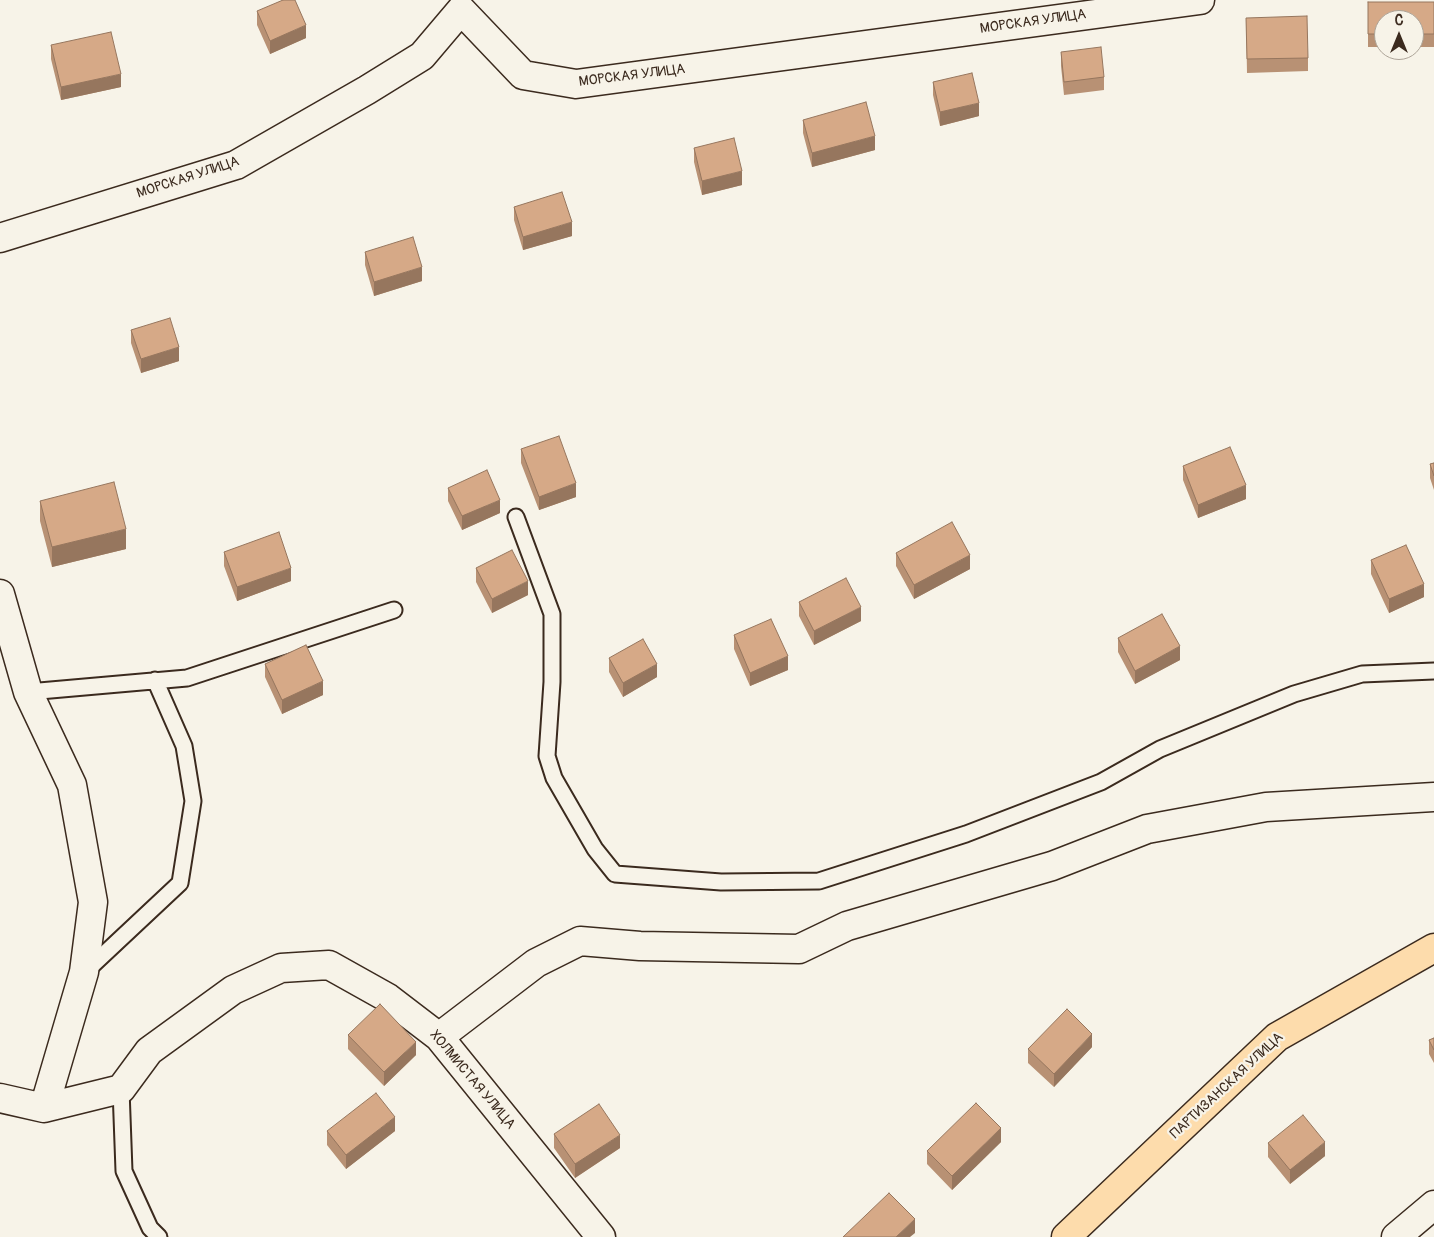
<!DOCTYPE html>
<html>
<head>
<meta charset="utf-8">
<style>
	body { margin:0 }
	#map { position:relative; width:1434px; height:1237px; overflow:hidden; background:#f7f3e8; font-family:Pangolin,sans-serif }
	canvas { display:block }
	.north { position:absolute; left:1374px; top:10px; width:50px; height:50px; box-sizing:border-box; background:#f7f3e8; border:1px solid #aca397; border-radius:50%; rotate:0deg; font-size:14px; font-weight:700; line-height:20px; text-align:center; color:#3b2a1e }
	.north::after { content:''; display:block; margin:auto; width:18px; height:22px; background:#3b2a1e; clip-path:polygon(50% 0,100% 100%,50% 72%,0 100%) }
</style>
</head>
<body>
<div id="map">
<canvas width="1434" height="1237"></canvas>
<div class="north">С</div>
</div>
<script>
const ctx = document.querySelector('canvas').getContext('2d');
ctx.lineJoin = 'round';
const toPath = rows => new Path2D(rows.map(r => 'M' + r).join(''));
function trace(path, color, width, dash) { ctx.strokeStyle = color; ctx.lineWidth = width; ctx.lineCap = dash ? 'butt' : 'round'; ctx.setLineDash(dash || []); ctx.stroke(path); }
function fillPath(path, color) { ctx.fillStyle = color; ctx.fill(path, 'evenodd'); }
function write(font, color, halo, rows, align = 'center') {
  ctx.font = font + ' Pangolin,sans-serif'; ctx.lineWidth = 4.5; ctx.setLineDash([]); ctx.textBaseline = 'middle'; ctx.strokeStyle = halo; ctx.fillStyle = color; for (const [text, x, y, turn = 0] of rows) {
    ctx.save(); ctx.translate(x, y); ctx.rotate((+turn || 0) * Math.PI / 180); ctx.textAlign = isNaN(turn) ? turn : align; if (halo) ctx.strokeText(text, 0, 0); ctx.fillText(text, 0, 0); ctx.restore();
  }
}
const service = toPath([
	[516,517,552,614,552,682,547,756,554,778,595,849,615,874,721,882,819,881,966,834,1101,782,1160,749,1294,694,1362,674,1434,671],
	[28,692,187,678,394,610],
	[85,972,180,883,193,801,184,746,155,680],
	[121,1089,124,1171,150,1228,159,1237]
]);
const minor = toPath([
	[0,238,236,165,367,90,422,56,461,10,523,75,576,84,1200,0],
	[0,594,28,692,72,785,93,902,84,972,44,1108],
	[439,1037,536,963,580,941,640,946,799,949,847,926,1052,866,1147,829,1266,807,1434,797],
	[0,1098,44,1108,121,1089,149,1051,233,990,281,968,329,965,388,998,439,1037,601,1237],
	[1396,1237,1434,1205]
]);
const primary = toPath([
	[1066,1237,1277,1037,1434,948]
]);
trace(service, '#3b2a1e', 19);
trace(minor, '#3b2a1e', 31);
trace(primary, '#3b2a1e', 31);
trace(service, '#f7f3e8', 15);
trace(minor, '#f7f3e8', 28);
trace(primary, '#fddcac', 28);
fillPath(toPath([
	[1368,2,1434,2,1434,47,1414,47,1414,20,1384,20,1384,47,1368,47],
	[257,11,306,38,270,54,257,25],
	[1246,18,1308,58,1308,71,1247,73],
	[51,45,121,87,61,100,51,59],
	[1061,52,1104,77,1104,90,1064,95,1061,66],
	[933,82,979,116,940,126,933,95],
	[803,120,875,150,812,167,803,133],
	[694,148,742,185,702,195,694,162],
	[514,207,572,236,523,250,514,220],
	[365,252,422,281,374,296,365,265],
	[131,330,179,361,141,373,131,343],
	[521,449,576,497,539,510,521,463],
	[1434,463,1434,490,1430,478,1430,464],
	[1183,466,1246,499,1198,518,1183,480],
	[448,488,500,513,462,530,448,501],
	[40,501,126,549,52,567,40,521],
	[224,552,291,581,237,601,224,566],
	[896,553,970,569,914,599,896,566],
	[1371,560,1424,597,1389,613,1371,574],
	[476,568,528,595,492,613,476,582],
	[799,602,861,621,814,645,799,616],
	[734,635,788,670,750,686,734,649],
	[1118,638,1180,660,1135,684,1118,652],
	[609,658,657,677,623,697,609,672],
	[265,664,323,695,282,714,265,677],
	[348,1035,416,1055,384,1086,348,1049],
	[1434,1038,1434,1063,1429,1054,1429,1040],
	[1092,1047,1054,1087,1028,1063,1028,1049],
	[327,1131,395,1131,346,1169,327,1145],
	[554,1134,620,1148,575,1178,554,1148],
	[1001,1142,952,1190,927,1164,927,1151],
	[1268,1143,1325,1156,1290,1184,1268,1157]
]), '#b89174');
fillPath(toPath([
	[306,25,306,38,270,54,270,41],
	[121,74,121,87,61,100,61,87],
	[979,103,979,116,940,126,940,112],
	[875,136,875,150,812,167,812,153],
	[742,171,742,185,702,195,702,181],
	[572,222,572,236,523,250,523,237],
	[422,267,422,281,374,296,374,282],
	[179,347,179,361,141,373,141,359],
	[576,483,576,497,539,510,539,497],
	[1246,485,1246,499,1198,518,1198,505],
	[500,500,500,513,462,530,462,516],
	[126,529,126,549,52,567,52,547],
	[970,555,970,569,914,599,914,585],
	[291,568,291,581,237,601,237,587],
	[528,581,528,595,492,613,492,599],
	[1424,584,1424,597,1389,613,1389,599],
	[861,607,861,621,814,645,814,631],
	[1180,646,1180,660,1135,684,1135,671],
	[788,656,788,670,750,686,750,673],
	[657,664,657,677,623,697,623,683],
	[323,681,323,695,282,714,282,700],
	[1092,1034,1092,1047,1054,1087,1054,1074],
	[416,1042,416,1055,384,1086,384,1072],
	[395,1117,395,1131,346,1169,346,1155],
	[1001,1128,1001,1142,952,1190,952,1176],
	[620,1135,620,1148,575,1178,575,1164],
	[1325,1142,1325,1156,1290,1184,1290,1170],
	[915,1219,915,1233,910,1237,896,1237]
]), '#96765e');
const building = toPath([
	[283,0,295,0,306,25,270,41,257,11,283,0],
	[1368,2,1434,2,1434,34,1414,34,1414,20,1384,20,1384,34,1368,34,1368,2],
	[1307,16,1308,58,1247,59,1246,18,1307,16],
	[111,32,121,74,61,87,51,45,111,32],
	[1101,47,1104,77,1064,82,1061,52,1101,47],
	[972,73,979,103,940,112,933,82,972,73],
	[866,102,875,136,812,153,803,120,866,102],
	[734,138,742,171,702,181,694,148,734,138],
	[562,192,572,222,523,237,514,207,562,192],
	[413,237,422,267,374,282,365,252,413,237],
	[170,318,179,347,141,359,131,330,170,318],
	[559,436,576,483,539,497,521,449,559,436],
	[1230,447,1246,485,1198,505,1183,466,1230,447],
	[1434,463,1434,476,1430,464,1434,463],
	[487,470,500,500,462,516,448,488,487,470],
	[114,482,126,529,52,547,40,501,114,482],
	[952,522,970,555,914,585,896,553,952,522],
	[279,532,291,568,237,587,224,552,279,532],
	[1406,545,1424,584,1389,599,1371,560,1406,545],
	[512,550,528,581,492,599,476,568,512,550],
	[846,578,861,607,814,631,799,602,846,578],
	[1162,614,1180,646,1135,671,1118,638,1162,614],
	[771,619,788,656,750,673,734,635,771,619],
	[643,639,657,664,623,683,609,658,643,639],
	[306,645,323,681,282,700,265,664,306,645],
	[380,1004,416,1042,384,1072,348,1035,380,1004],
	[1067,1009,1092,1034,1054,1074,1028,1049,1067,1009],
	[1434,1038,1434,1050,1429,1040,1434,1038],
	[376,1093,395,1117,346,1155,327,1131,376,1093],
	[976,1103,1001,1128,952,1176,927,1151,976,1103],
	[599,1104,620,1135,575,1164,554,1134,599,1104],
	[1303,1115,1325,1142,1290,1170,1268,1143,1303,1115],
	[889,1193,915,1219,896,1237,843,1237,889,1193]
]);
fillPath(building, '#d6a987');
trace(building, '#96765e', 1);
write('14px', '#3b2a1e', '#f7f3e8', [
	["МОРСКАЯ УЛИЦА",1033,22,-8],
	["МОРСКАЯ УЛИЦА",632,76,-7],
	["МОРСКАЯ УЛИЦА",188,178,-18],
	["ХОЛМИСТАЯ УЛИЦА",472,1080,50],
	["ПАРТИЗАНСКАЯ УЛИЦА",1227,1086,-43]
]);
</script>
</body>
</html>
